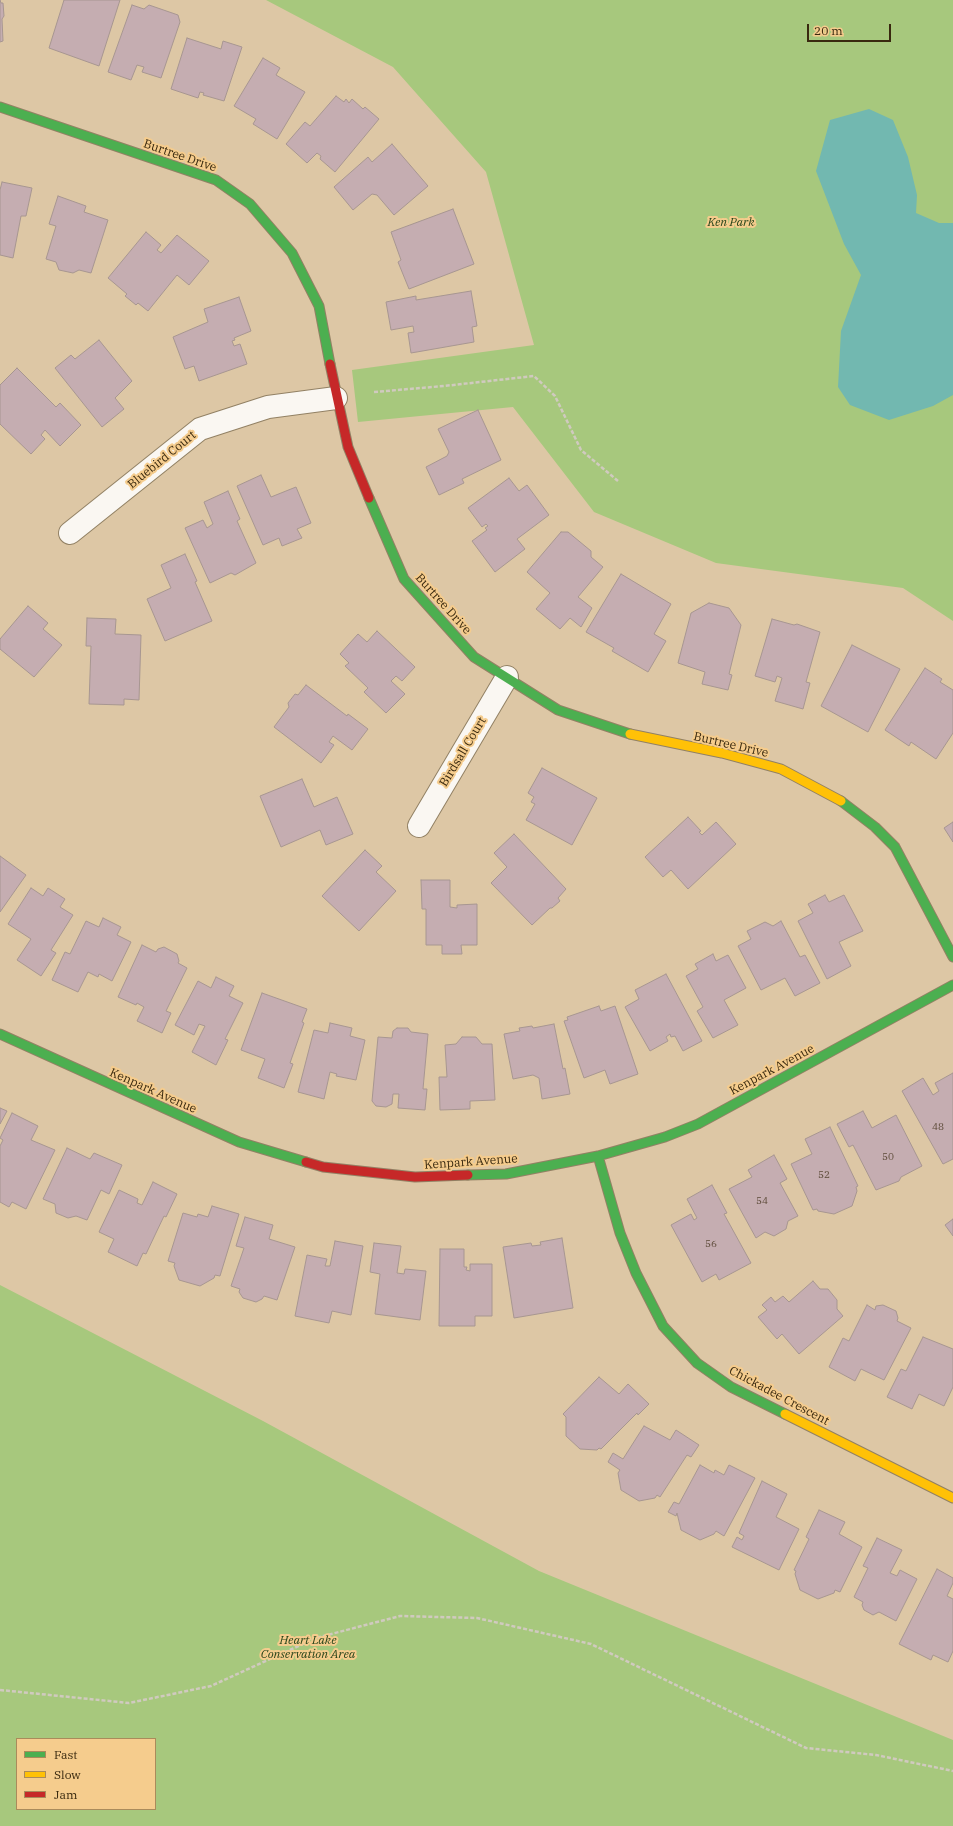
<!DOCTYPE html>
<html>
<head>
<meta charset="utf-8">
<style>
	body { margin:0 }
	#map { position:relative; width:953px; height:1826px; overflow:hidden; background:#ddc7a5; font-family:"IBM Plex Serif",serif }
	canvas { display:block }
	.legend { position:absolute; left:16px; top:1738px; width:140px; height:72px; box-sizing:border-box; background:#f5cc8d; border:1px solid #aa8b5b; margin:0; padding:5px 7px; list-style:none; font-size:12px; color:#39290f }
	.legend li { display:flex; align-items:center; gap:8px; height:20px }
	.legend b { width:20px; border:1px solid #aa8b5b }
	.scale { position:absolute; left:807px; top:24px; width:84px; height:18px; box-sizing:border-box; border:2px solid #39290f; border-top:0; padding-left:5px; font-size:12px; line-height:14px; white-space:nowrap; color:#39290f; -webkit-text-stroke:3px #f5cc8d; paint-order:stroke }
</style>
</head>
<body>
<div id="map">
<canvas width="953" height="1826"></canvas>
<ul class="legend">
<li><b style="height:5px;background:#4caf50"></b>Fast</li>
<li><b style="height:5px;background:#ffc107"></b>Slow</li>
<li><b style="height:5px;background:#c62828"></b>Jam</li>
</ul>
<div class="scale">20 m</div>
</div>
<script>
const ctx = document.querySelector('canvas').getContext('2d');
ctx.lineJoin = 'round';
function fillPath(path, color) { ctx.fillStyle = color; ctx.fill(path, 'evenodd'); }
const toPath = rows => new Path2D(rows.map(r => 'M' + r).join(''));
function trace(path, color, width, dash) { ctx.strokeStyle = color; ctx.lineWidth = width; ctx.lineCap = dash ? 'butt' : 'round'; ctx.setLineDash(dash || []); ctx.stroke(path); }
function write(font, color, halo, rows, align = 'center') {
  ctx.font = font + ' "IBM Plex Serif",serif'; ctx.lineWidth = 4; ctx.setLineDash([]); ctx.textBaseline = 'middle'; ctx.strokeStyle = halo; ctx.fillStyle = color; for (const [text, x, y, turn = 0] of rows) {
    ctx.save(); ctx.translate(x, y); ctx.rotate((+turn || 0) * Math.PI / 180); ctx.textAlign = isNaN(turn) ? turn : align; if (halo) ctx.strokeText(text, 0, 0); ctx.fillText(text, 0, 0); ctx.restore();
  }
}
fillPath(toPath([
	[266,0,953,0,953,621,903,588,716,563,594,512,513,407,358,422,352,370,534,345,486,172,393,67],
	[0,1285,263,1421,539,1571,953,1740,953,1826,0,1826],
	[17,1739,155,1739,155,1809,17,1809]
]), '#a7c87d');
fillPath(toPath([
	[869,109,893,120,908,157,917,195,916,213,939,223,953,223,953,395,933,406,889,420,850,405,838,387,841,331,861,275,844,244,816,171,830,120]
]), '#72b8b0');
const building = toPath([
	[0,0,1,3,3,3,4,16,2,19,3,41,0,42,0,0],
	[64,0,120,0,99,66,49,48,64,0],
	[132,5,144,9,149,5,178,15,180,22,161,78,142,72,144,67,137,65,131,80,108,72,132,5],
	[187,38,221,49,223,41,242,47,224,101,203,95,204,93,200,92,198,98,171,89,187,38],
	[263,58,280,68,276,75,305,92,277,139,253,124,256,119,234,106,263,58],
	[336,96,344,102,346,99,349,103,352,99,363,109,365,107,379,119,335,172,320,159,321,156,317,153,307,163,286,144,305,122,310,126,336,96],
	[392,144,428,186,394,215,377,195,372,194,353,210,334,187,368,157,372,162,392,144],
	[2,182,32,188,26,216,21,216,13,258,0,255,0,190,2,182],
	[58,196,86,206,84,212,108,220,91,273,79,270,73,273,59,270,56,262,46,259,56,226,49,224,58,196],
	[453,209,474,264,409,289,398,262,401,260,391,232,453,209],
	[146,232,161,245,157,250,161,253,177,235,209,261,189,285,177,275,148,311,138,303,136,305,125,296,127,294,108,278,146,232],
	[471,291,477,326,472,327,474,342,411,353,408,333,414,332,413,326,391,330,386,302,416,296,416,300,471,291],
	[239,297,251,331,234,338,235,340,232,341,234,346,240,344,247,364,199,381,194,366,185,369,173,337,208,322,204,309,239,297],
	[99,340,132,381,115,398,124,409,102,427,55,368,71,355,75,359,99,340],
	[17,368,56,407,60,403,81,425,60,446,45,430,41,435,45,439,31,454,0,424,0,385,17,368],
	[478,410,501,460,462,479,464,483,439,495,426,467,447,456,449,452,438,429,478,410],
	[261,475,271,497,296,487,311,523,297,529,302,538,282,546,279,538,263,545,237,486,261,475],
	[509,478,519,491,527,485,549,515,517,539,525,549,495,572,472,541,487,530,485,528,488,526,486,524,482,527,468,508,509,478],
	[228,491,240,519,237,521,256,563,235,575,231,573,210,583,185,528,203,520,207,528,213,524,204,502,228,491],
	[561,532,568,532,591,551,591,557,603,567,578,597,592,608,581,627,570,618,560,629,536,609,550,593,527,572,561,532],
	[185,554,197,581,195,582,212,621,165,641,147,599,171,588,161,565,185,554],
	[621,574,671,604,654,634,666,641,648,672,612,651,614,648,586,632,621,574],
	[709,603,729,608,741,625,729,674,732,675,728,690,702,684,705,672,678,663,691,613,709,603],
	[28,606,48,623,43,629,62,645,34,677,0,649,0,639,28,606],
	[87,618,116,619,115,634,141,635,139,700,124,699,124,705,89,704,91,646,86,646,87,618],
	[772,619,794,625,797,624,820,632,806,682,810,683,803,709,775,701,782,678,777,676,775,682,755,676,772,619],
	[377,631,415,667,402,681,396,676,391,681,405,694,386,713,364,692,368,688,345,666,349,663,340,654,358,634,367,642,377,631],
	[852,645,900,669,868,732,821,706,852,645],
	[925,668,942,679,940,682,953,690,953,733,936,759,911,742,909,746,885,730,925,668],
	[306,685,347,716,348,714,368,729,352,750,333,736,329,742,334,745,321,763,274,727,289,707,288,703,295,694,298,695,306,685],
	[542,768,597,798,572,845,526,820,535,804,531,802,534,797,528,793,542,768],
	[302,779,314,807,337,797,353,834,326,845,320,830,281,847,260,796,302,779],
	[688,817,701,831,699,832,702,835,716,822,736,844,688,889,671,870,663,877,645,857,688,817],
	[953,822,953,842,944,828,953,822],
	[514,834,566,889,558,898,560,901,552,908,550,908,532,925,491,883,507,867,494,853,514,834],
	[365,850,382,866,376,872,396,891,359,931,322,896,365,850],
	[0,856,26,875,0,912,0,856],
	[421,880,450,880,450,907,457,908,457,905,477,904,477,945,461,945,462,954,442,954,442,945,426,945,426,909,422,909,421,880],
	[31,888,43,896,48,888,65,899,60,907,73,915,51,950,56,953,41,976,17,960,31,939,8,924,31,888],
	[825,895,829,902,844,895,863,931,839,942,851,966,827,979,798,921,813,913,808,904,825,895],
	[103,918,121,927,117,935,131,942,112,981,99,974,98,977,88,972,78,992,52,980,65,952,70,954,86,921,99,927,103,918],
	[781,921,800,957,805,955,820,983,795,996,785,978,761,990,738,946,751,939,747,931,765,922,773,926,781,921],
	[142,945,156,952,158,949,164,947,177,954,179,961,178,963,187,968,166,1011,171,1013,162,1033,137,1021,144,1007,137,1003,136,1005,118,997,142,945],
	[713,954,716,961,728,955,746,988,724,1000,738,1025,713,1038,697,1011,703,1007,686,976,698,969,695,964,713,954],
	[666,974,702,1041,683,1051,675,1036,671,1037,670,1034,666,1037,668,1041,650,1051,625,1007,639,999,635,990,666,974],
	[216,977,234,986,229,996,243,1003,225,1039,228,1040,216,1065,192,1052,205,1026,199,1024,194,1035,175,1025,198,981,211,988,216,977],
	[262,993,307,1009,302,1022,304,1023,290,1063,293,1064,284,1088,258,1078,265,1059,241,1050,262,993],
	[599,1006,601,1011,615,1006,638,1074,610,1084,605,1070,584,1078,564,1021,568,1020,567,1017,599,1006],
	[330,1023,352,1028,350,1036,365,1040,356,1080,336,1076,337,1074,330,1072,324,1099,298,1092,314,1030,328,1033,330,1023],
	[554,1024,563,1069,565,1068,570,1094,542,1099,539,1078,533,1075,513,1079,504,1034,520,1031,519,1028,532,1026,533,1028,554,1024],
	[397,1028,408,1028,411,1032,428,1034,423,1089,427,1089,425,1110,398,1108,399,1094,393,1094,392,1104,386,1107,376,1106,372,1101,378,1037,392,1038,393,1031,397,1028],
	[462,1037,476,1037,482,1044,492,1044,495,1100,470,1101,470,1109,440,1110,439,1077,447,1077,445,1045,456,1044,462,1037],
	[953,1073,953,1159,943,1164,902,1091,923,1078,933,1095,939,1091,935,1083,953,1073],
	[0,1108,7,1111,0,1124,0,1108],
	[863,1111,872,1128,896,1115,922,1166,901,1177,899,1181,876,1190,853,1145,849,1147,837,1124,863,1111],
	[12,1113,38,1126,31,1140,55,1150,26,1209,12,1202,9,1207,0,1202,0,1146,3,1140,0,1138,12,1113],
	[830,1127,858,1186,856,1187,857,1191,852,1206,834,1214,818,1211,817,1209,813,1210,791,1164,812,1154,805,1139,830,1127],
	[67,1148,90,1159,94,1153,122,1165,109,1194,101,1190,87,1220,76,1216,68,1218,56,1213,55,1204,43,1199,67,1148],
	[774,1155,787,1179,780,1183,798,1216,788,1221,786,1229,774,1236,765,1232,756,1238,729,1189,752,1177,748,1170,774,1155],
	[153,1182,177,1194,166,1217,164,1216,146,1254,143,1253,137,1266,108,1252,114,1239,99,1232,119,1190,138,1199,137,1203,142,1205,153,1182],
	[712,1185,727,1213,724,1214,751,1263,719,1280,716,1274,702,1282,671,1225,691,1214,694,1220,697,1218,687,1199,712,1185],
	[212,1206,239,1214,220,1276,215,1275,214,1278,200,1286,179,1280,174,1266,175,1263,168,1261,183,1213,197,1217,198,1214,208,1217,212,1206],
	[245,1217,273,1225,269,1239,295,1247,277,1300,264,1296,262,1299,256,1302,243,1298,239,1292,240,1289,231,1286,244,1248,236,1246,245,1217],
	[953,1219,953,1236,945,1225,953,1219],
	[562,1238,573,1308,514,1318,503,1247,531,1243,532,1246,541,1245,540,1242,562,1238],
	[335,1241,363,1246,351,1315,332,1311,329,1323,295,1316,307,1255,327,1259,325,1266,330,1266,335,1241],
	[374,1243,401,1246,397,1273,404,1274,405,1269,426,1271,420,1320,375,1314,380,1274,370,1272,374,1243],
	[440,1249,464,1249,464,1267,467,1267,466,1270,470,1271,470,1264,492,1264,492,1316,475,1316,475,1326,439,1326,440,1249],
	[813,1281,820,1289,828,1289,837,1300,837,1309,843,1316,799,1354,782,1334,777,1339,758,1317,767,1310,762,1305,771,1297,775,1302,783,1296,789,1302,813,1281],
	[867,1305,875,1310,876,1306,883,1305,896,1311,898,1318,897,1321,911,1328,884,1380,861,1369,855,1381,829,1367,843,1338,849,1341,867,1305],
	[923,1337,953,1349,953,1387,944,1406,919,1394,912,1409,887,1397,901,1369,906,1371,923,1337],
	[599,1377,619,1394,628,1384,649,1404,638,1415,637,1413,601,1449,599,1448,597,1450,580,1449,566,1436,566,1417,563,1414,599,1377],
	[644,1426,670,1440,676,1430,699,1445,691,1457,687,1455,660,1497,657,1495,655,1498,639,1501,621,1490,618,1473,620,1470,608,1462,613,1453,623,1459,644,1426],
	[700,1465,714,1473,715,1470,724,1475,729,1465,755,1478,724,1536,716,1531,714,1534,700,1540,681,1530,677,1513,676,1516,668,1512,674,1502,679,1504,700,1465],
	[762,1481,787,1494,776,1517,799,1529,779,1570,732,1547,737,1537,742,1540,744,1536,739,1533,762,1481],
	[819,1510,845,1522,839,1534,862,1547,840,1592,835,1590,834,1593,818,1599,800,1590,795,1574,796,1571,794,1570,809,1539,806,1537,819,1510],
	[877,1538,902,1550,890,1573,897,1576,900,1570,917,1579,896,1621,879,1612,873,1615,864,1610,862,1605,863,1602,854,1597,868,1568,863,1566,877,1538],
	[937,1569,953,1578,953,1583,947,1596,953,1599,953,1651,948,1662,933,1655,931,1660,899,1644,937,1569]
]);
fillPath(building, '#c5adb1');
trace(building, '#a79691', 1);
const street = toPath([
	[70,533,200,429,268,407,336,398],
	[419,826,507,677]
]);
const fast = toPath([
	[0,107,216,180,250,204,292,253,319,306,330,364],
	[369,498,404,579,474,657,558,710,630,734],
	[841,801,875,827,895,847,953,957],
	[0,1034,239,1142,306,1162],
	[598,1156,620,1233,636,1273,663,1326,697,1363,731,1387,785,1414],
	[468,1175,506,1174,598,1156,665,1137,698,1124,953,985]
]);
const slow = toPath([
	[630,734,722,753,781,769,841,801],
	[785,1414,953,1498]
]);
const jam = toPath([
	[330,364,348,447,369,498],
	[306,1162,323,1167,415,1177,468,1175]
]);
trace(street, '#928164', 24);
trace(fast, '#928164', 11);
trace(slow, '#928164', 11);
trace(jam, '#928164', 11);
trace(toPath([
	[374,392,444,386,534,376,555,396,581,450,618,481],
	[0,1690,129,1703,211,1686,316,1638,400,1616,477,1618,591,1644,806,1748,876,1755,953,1771]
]), '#d0cabf', 2.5, [4, 2]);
trace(street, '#faf7f2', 22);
trace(fast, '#4caf50', 9);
trace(slow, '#ffc107', 9);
trace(jam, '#c62828', 9);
write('10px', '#5c4a38', null, [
	["48",938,1127],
	["50",888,1157],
	["52",824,1175],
	["54",762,1201],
	["56",711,1244]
]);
write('12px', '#39290f', '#f5cc8d', [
	["Burtree Drive",180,156,19],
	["Bluebird Court",162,460,-39],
	["Burtree Drive",443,604,48],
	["Burtree Drive",731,745,13],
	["Birdsall Court",463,752,-59],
	["Kenpark Avenue",772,1070,-28],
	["Kenpark Avenue",153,1091,24],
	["Kenpark Avenue",471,1162,-4],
	["Chickadee Crescent",779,1396,28]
]);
write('italic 12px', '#26441a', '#f5cc8d', [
	["Ken Park",731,223],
	["Heart Lake",308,1641],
	["Conservation Area",308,1655]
]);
</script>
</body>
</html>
